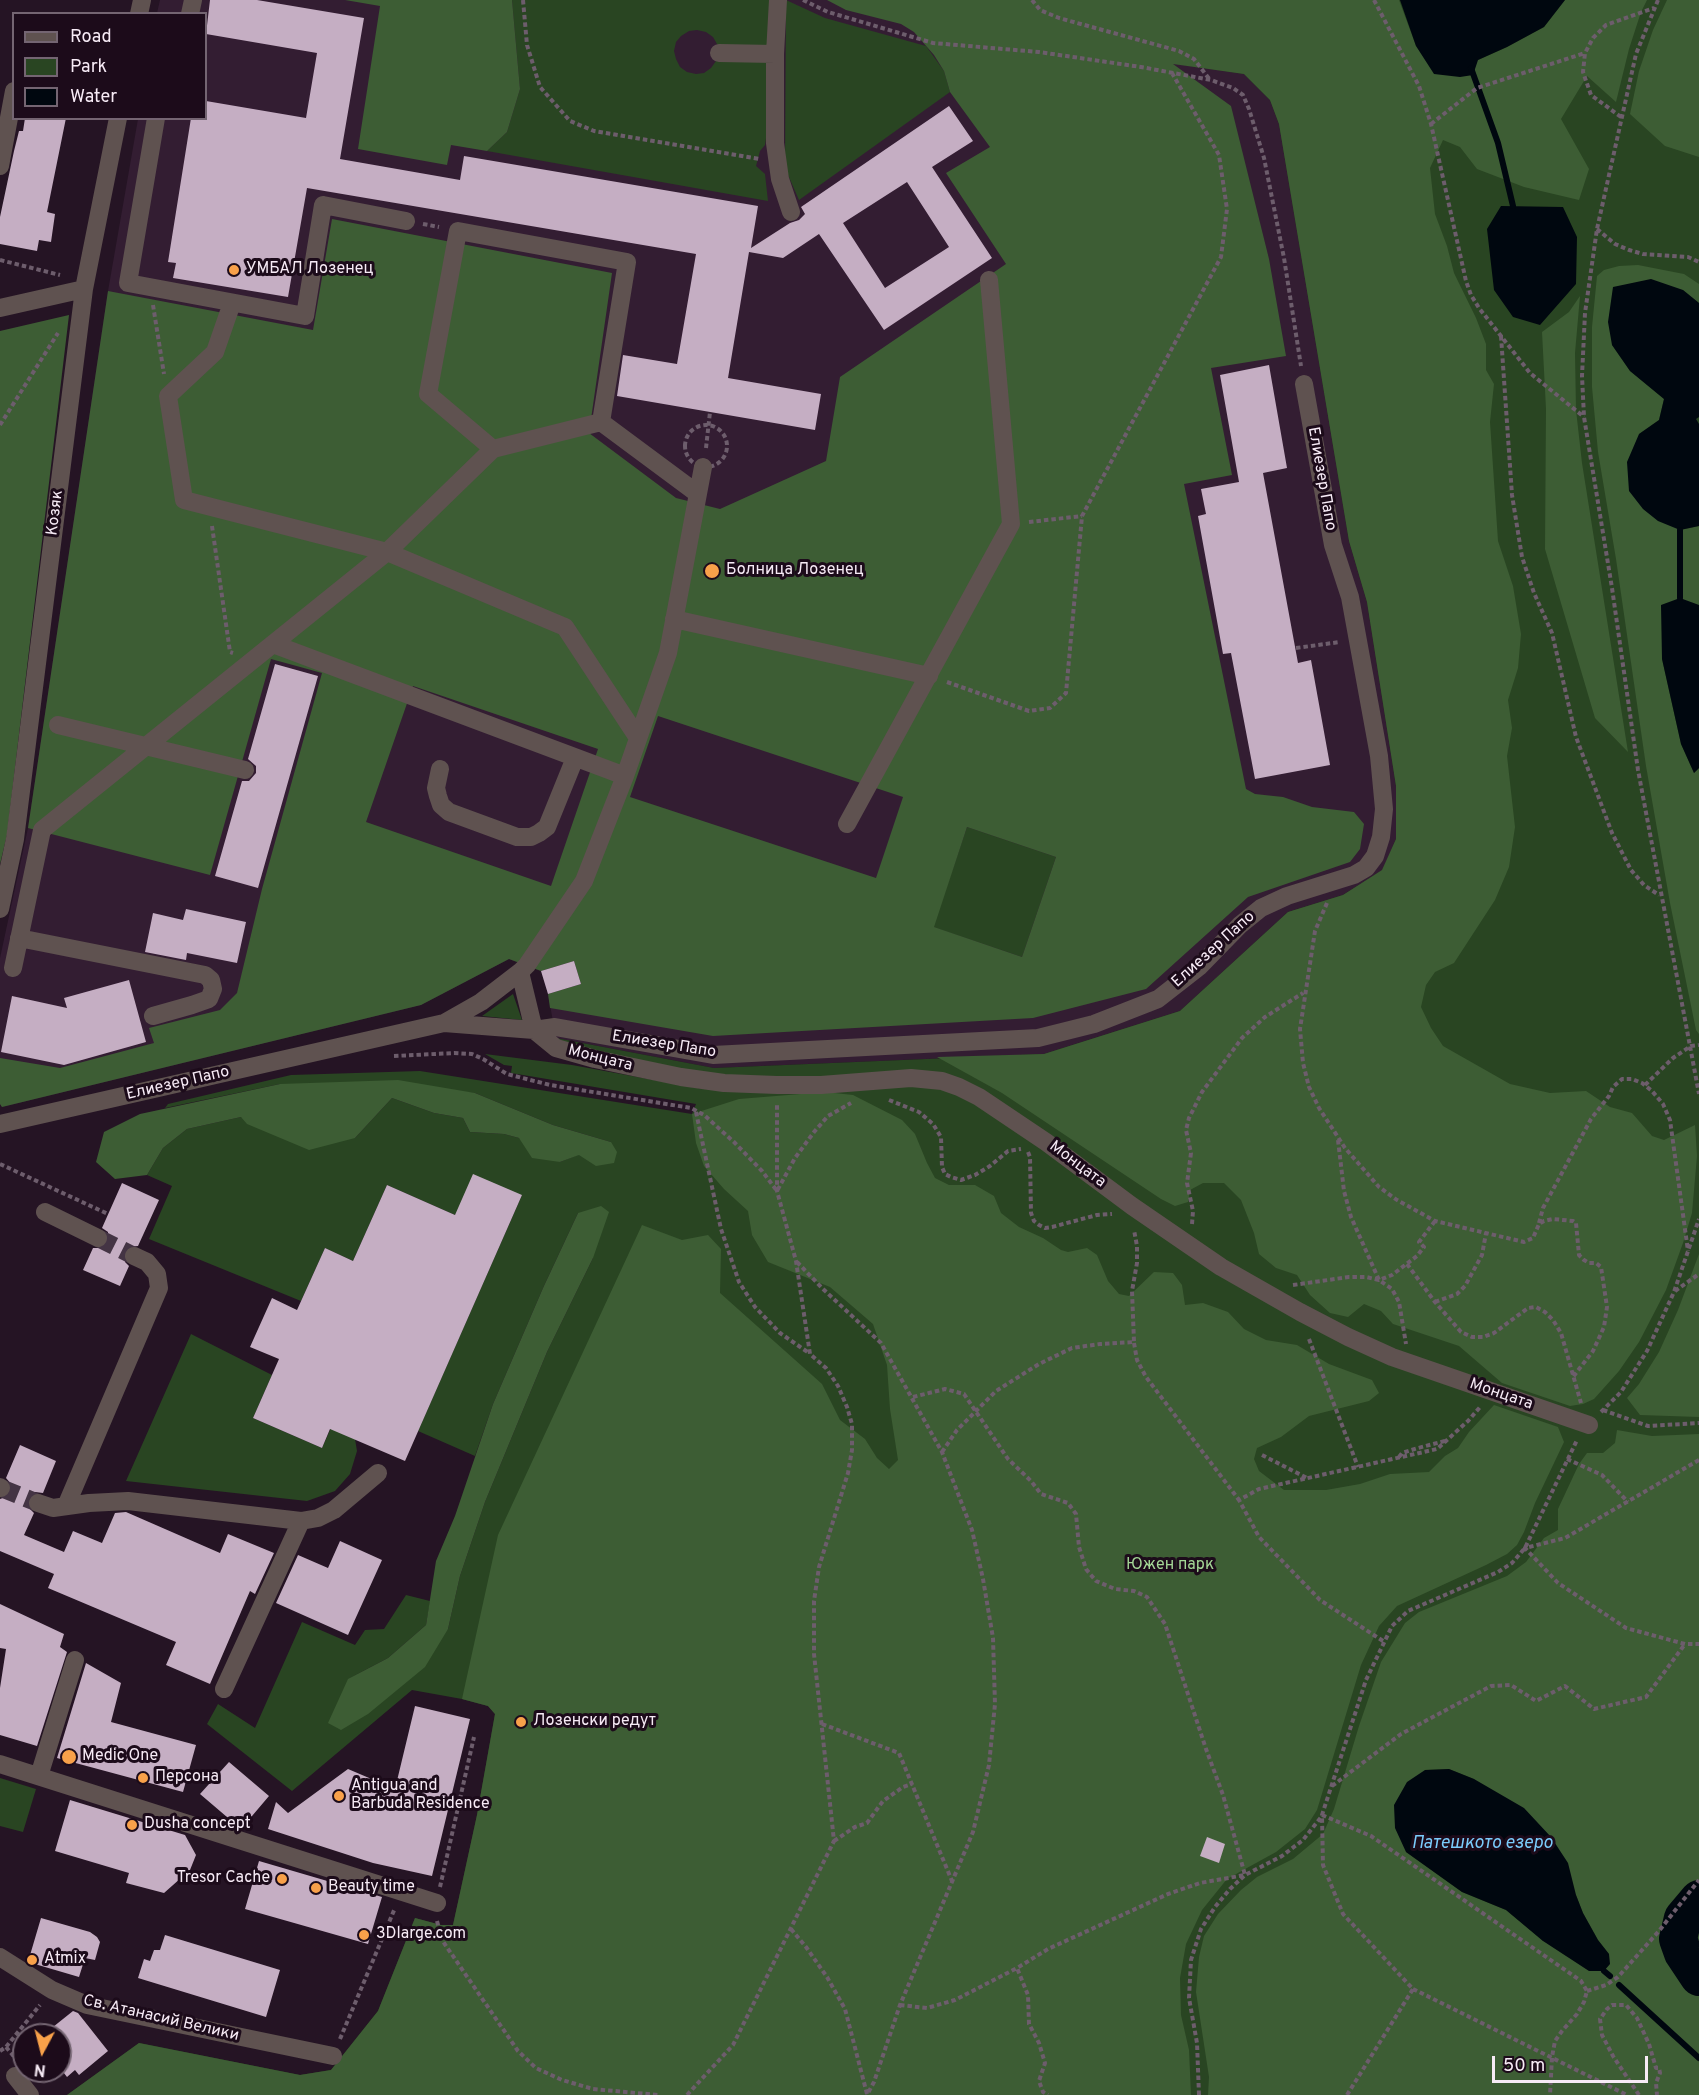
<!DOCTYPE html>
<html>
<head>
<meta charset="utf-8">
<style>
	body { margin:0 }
	#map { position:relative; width:1699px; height:2095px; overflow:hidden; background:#251424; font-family:Overpass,sans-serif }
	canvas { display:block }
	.legend { position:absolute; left:12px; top:12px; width:195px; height:108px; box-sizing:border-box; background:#1c0b1a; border:2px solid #746572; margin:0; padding:8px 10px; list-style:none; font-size:18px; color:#f7ebf6 }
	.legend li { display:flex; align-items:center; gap:12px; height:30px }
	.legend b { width:30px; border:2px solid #746572 }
	.north { position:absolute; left:12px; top:2023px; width:60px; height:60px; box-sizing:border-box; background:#1c0b1a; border:2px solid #746572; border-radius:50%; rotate:187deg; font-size:16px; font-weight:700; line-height:24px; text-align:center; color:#f7ebf6 }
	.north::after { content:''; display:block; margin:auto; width:21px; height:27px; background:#f8a14a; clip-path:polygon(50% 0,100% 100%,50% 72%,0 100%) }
	.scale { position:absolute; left:1492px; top:2056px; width:156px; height:27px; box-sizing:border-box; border:3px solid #f7ebf6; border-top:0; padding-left:8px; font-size:18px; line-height:21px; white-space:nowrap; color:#f7ebf6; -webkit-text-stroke:4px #1c0b1a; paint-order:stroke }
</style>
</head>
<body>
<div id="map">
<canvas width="1699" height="2095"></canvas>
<ul class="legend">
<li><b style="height:8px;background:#5f5250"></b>Road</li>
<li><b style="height:16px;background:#294522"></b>Park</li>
<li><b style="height:16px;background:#00070f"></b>Water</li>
</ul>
<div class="north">N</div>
<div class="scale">50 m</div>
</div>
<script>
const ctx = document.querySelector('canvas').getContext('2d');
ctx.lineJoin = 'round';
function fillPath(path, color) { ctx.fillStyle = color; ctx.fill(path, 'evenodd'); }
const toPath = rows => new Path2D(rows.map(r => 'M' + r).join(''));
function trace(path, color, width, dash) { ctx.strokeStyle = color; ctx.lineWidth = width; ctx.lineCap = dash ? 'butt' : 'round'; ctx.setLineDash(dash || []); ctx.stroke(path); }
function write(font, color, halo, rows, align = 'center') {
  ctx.font = font + ' Overpass,sans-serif'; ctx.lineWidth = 6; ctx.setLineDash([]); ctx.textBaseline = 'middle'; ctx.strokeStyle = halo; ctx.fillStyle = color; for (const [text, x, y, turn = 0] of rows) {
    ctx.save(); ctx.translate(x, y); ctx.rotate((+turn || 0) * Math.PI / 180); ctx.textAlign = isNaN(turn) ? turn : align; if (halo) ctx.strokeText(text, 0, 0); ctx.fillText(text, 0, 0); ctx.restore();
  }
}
fillPath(toPath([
	[160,0,1012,0,1172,63,1244,74,1270,100,1279,124,1349,541,1367,602,1396,786,1396,839,1383,870,1343,895,1288,912,1180,1011,1044,1054,714,1068,556,1038,548,994,541,971,509,959,421,1005,2,1107,0,1104,0,958,28,828,108,291,138,119,206,118,206,14,157,13]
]), '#331d32');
fillPath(toPath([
	[512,0,771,0,769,118,765,145,760,151,756,166,765,174,768,201,487,151,507,132,520,89],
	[697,30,706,32,713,37,717,44,719,53,716,61,711,68,704,73,696,74,687,72,680,67,676,59,674,51,676,42,681,36,689,31],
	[786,0,825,18,926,46,944,71,950,92,799,200,785,168],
	[1012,0,1699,0,1699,2095,67,2095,139,2043,300,2075,331,2070,378,2011,415,1918,441,1925,453,1925,477,1815,495,1714,488,1706,462,1699,412,1690,292,1791,207,1724,218,1704,255,1728,302,1622,355,1645,365,1630,384,1629,406,1595,430,1601,426,1625,388,1658,348,1679,448,1629,460,1576,485,1502,547,1352,593,1258,578,1213,543,1288,493,1404,475,1456,418,1431,522,1195,455,1215,387,1185,353,1261,325,1248,301,1301,149,1239,172,1186,147,1175,163,1148,187,1129,241,1117,355,1138,392,1098,434,1113,463,1118,470,1132,504,1134,519,1138,560,1162,611,1142,553,1125,475,1093,280,1084,165,1108,168,1104,291,1075,420,1071,692,1114,696,1104,511,1073,512,1066,504,1065,485,1054,572,1065,703,1089,563,1046,556,1038,714,1068,1044,1054,1180,1011,1288,912,1343,895,1383,870,1396,839,1396,786,1367,602,1349,541,1279,124,1270,100,1244,74,1172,63],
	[967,827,1056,857,1022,957,933,927],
	[513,994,522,1020,482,1016],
	[191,1334,272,1375,253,1418,322,1448,339,1410,355,1439,357,1451,350,1474,335,1491,307,1501,126,1481],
	[0,1778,36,1789,23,1832,0,1826]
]), '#294522');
fillPath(toPath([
	[345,0,512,0,520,89,507,132,487,151,451,145,447,165,358,149,380,6],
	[827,0,1399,0,1416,46,1478,60,1507,47,1544,27,1565,0,1647,0,1641,12,1629,49,1616,102,1587,76,1561,119,1589,169,1579,200,1524,187,1477,169,1460,147,1443,140,1430,168,1435,214,1447,246,1454,273,1476,318,1486,344,1486,370,1494,384,1490,422,1498,541,1513,586,1521,634,1518,668,1508,700,1512,728,1507,756,1515,827,1509,867,1495,900,1454,963,1435,972,1426,985,1421,1007,1431,1028,1443,1046,1510,1084,1550,1093,1586,1091,1610,1107,1632,1113,1652,1136,1664,1140,1695,1125,1697,1156,1692,1213,1683,1243,1666,1290,1639,1342,1619,1371,1594,1399,1583,1404,1570,1406,1502,1383,1459,1346,1393,1324,1381,1311,1364,1304,1348,1317,1330,1313,1310,1295,1297,1275,1276,1268,1259,1254,1254,1233,1241,1200,1224,1183,1203,1183,1190,1190,1188,1202,1175,1206,1161,1199,1002,1093,937,1057,1044,1054,1180,1011,1288,912,1343,895,1382,870,1396,839,1396,786,1367,602,1349,541,1279,124,1270,100,1244,74,1173,64,1231,106,1269,259,1286,356,1211,368,1232,475,1184,484,1246,789,1255,794,1283,797,1312,807,1354,812,1364,824,1360,849,1350,862,1248,897,1146,989,1033,1018,713,1036,550,1008,548,994,581,984,574,961,541,971,509,959,421,1005,2,1107,0,1104,0,1058,60,1068,154,1043,149,1028,220,1010,237,993,262,889,322,673,271,659,210,875,28,828,108,291,313,330,332,219,612,273,589,433,676,498,720,509,826,461,840,377,1006,264,946,173,990,147,950,92,944,71,934,55,914,32,901,24,846,10],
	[413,686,598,749,551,886,366,822],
	[658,716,903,797,876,878,630,797],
	[967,827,1056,857,1022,957,934,927],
	[1667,0,1699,0,1699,157,1665,146,1630,114,1639,71,1653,30],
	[1638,265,1684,274,1699,284,1699,303,1683,290,1612,345,1630,371,1664,399,1659,420,1639,434,1680,530,1699,526,1699,605,1662,659,1681,744,1694,773,1699,768,1699,1034,1696,1030,1670,903,1646,766,1616,559,1598,452,1592,387,1592,327,1597,276,1604,270,1619,266],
	[1580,296,1575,353,1576,410,1582,463,1628,752,1595,718,1545,549,1546,409,1542,332,1569,312],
	[69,315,7,835,0,864,0,331],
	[398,1080,475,1093,553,1125,611,1142,617,1152,614,1163,596,1166,579,1155,560,1162,532,1158,519,1138,504,1134,470,1132,463,1118,434,1113,392,1098,355,1138,309,1150,247,1124,241,1117,187,1129,163,1148,147,1175,115,1179,96,1162,104,1132,140,1114,280,1084],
	[825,1092,853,1095,902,1120,915,1134,927,1163,935,1178,949,1185,975,1185,994,1196,1001,1213,1019,1227,1043,1238,1061,1250,1068,1252,1087,1248,1097,1255,1108,1281,1119,1294,1129,1296,1154,1272,1173,1273,1182,1285,1185,1305,1203,1303,1228,1312,1244,1329,1266,1340,1297,1345,1329,1364,1372,1380,1379,1393,1369,1401,1309,1416,1281,1437,1257,1448,1254,1459,1259,1471,1284,1490,1326,1490,1360,1484,1390,1474,1429,1472,1445,1456,1458,1448,1469,1432,1494,1405,1558,1427,1564,1442,1535,1503,1524,1532,1517,1545,1507,1554,1486,1565,1397,1606,1379,1626,1361,1665,1317,1810,1305,1829,1276,1852,1227,1879,1202,1910,1186,1944,1180,1978,1181,2015,1189,2050,1191,2095,67,2095,139,2043,300,2075,331,2070,378,2011,415,1918,441,1925,453,1925,477,1815,495,1714,488,1706,462,1699,498,1535,642,1225,682,1240,708,1235,721,1249,720,1293,822,1384,840,1420,865,1439,877,1458,889,1469,898,1460,890,1409,887,1365,873,1324,830,1287,768,1262,752,1235,748,1211,724,1189,704,1166,696,1143,692,1114,739,1099],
	[601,1206,609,1212,593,1258,547,1352,485,1502,460,1576,448,1629,425,1667,368,1714,341,1730,328,1723,348,1679,388,1658,426,1625,436,1561,455,1516,493,1404,543,1288,578,1213],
	[1699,1254,1699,1417,1640,1415,1627,1398,1639,1384,1659,1352,1678,1310],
	[1617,1430,1652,1436,1699,1434,1699,2095,1208,2095,1209,2077,1196,1992,1199,1957,1204,1936,1218,1914,1241,1890,1257,1877,1293,1859,1323,1834,1334,1809,1359,1726,1381,1662,1405,1623,1419,1612,1507,1576,1526,1562,1544,1538,1558,1530,1558,1509,1579,1464,1587,1453,1603,1453,1615,1443],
	[1449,1769,1474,1779,1576,1895,1583,1913,1598,1940,1609,1954,1543,1941,1506,1910,1462,1892,1406,1852,1425,1770]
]), '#3d5d34');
fillPath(toPath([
	[1400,0,1565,0,1544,27,1507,47,1478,60,1473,75,1460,77,1434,74,1416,46],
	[1501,206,1563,207,1577,237,1576,284,1540,325,1513,317,1494,290,1487,229],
	[1651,279,1683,290,1699,303,1699,417,1696,419,1699,424,1699,526,1680,530,1658,521,1643,509,1629,491,1627,462,1639,434,1659,420,1664,399,1630,371,1612,345,1608,322,1613,287],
	[1680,598,1699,605,1699,768,1694,773,1681,744,1662,659,1661,605],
	[1449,1769,1474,1779,1524,1808,1551,1837,1568,1863,1576,1895,1583,1913,1598,1940,1609,1954,1610,1964,1604,1971,1589,1971,1543,1941,1506,1910,1462,1892,1406,1852,1395,1828,1394,1805,1407,1782,1425,1770]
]), '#00070f');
trace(toPath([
	[1471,68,1498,143,1513,206],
	[1680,530,1680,598],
	[1604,1971,1610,1976],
	[1619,1985,1699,2058]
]), '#00070f', 6);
trace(toPath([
	[1699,1899,1683,1918,1678,1939,1683,1953,1699,1977]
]), '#00070f', 38);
fillPath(toPath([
	[210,0,257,0,364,18,340,159,460,180,464,156,758,206,751,248,790,223,799,220,805,214,801,207,949,106,973,141,932,167,992,258,884,330,819,234,783,258,749,252,728,378,821,394,815,430,617,396,623,355,677,364,696,254,307,188,288,297,173,278,176,263,168,262,191,118,206,118,206,101,306,118,317,53,206,34],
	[907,182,949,247,885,288,843,223],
	[25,118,66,118,47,212,55,214,51,242,39,240,37,251,0,244,0,217,14,151,19,131,23,131],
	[1269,365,1287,468,1263,473,1298,663,1311,660,1330,765,1255,779,1231,653,1223,654,1198,516,1206,514,1201,489,1239,482,1220,375],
	[275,664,318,676,258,888,215,876,242,781,249,781,256,773,256,766,248,759],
	[186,909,246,922,237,963,187,953,186,960,145,952,153,913,183,920],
	[574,961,581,984,548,994,541,971],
	[129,980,146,1042,64,1065,1,1052,12,996,67,1008,64,998],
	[473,1174,522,1195,405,1461,330,1429,322,1448,253,1418,279,1359,250,1347,272,1298,297,1310,325,1248,353,1261,387,1185,455,1215],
	[122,1183,159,1200,138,1246,128,1247,124,1252,125,1262,129,1266,120,1286,83,1270,93,1248,104,1248,108,1242,108,1232,102,1228],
	[20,1445,56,1461,43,1493,35,1492,28,1499,27,1506,34,1513,24,1535,64,1552,73,1531,102,1543,115,1513,126,1512,220,1553,228,1534,274,1553,255,1594,250,1591,210,1684,166,1665,176,1642,48,1588,54,1574,0,1551,0,1499,8,1496,12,1491,12,1485,6,1478],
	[340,1541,382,1560,348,1635,276,1603,298,1555,328,1568],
	[0,1604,64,1634,60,1647,67,1652,37,1746,0,1735,0,1688,6,1649,0,1648],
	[86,1663,121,1683,111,1722,196,1745,183,1792,57,1758],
	[415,1706,470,1719,432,1876,373,1863,268,1829,276,1802,288,1813,348,1769,395,1789],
	[229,1762,269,1796,241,1829,200,1794],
	[70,1800,185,1835,196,1855,190,1870,164,1893,126,1883,129,1873,55,1851],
	[1207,1837,1225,1844,1219,1863,1200,1856],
	[259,1861,382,1897,368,1944,245,1909],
	[41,1918,90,1932,97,1937,100,1942,95,1960,85,1958,79,1977,28,1962],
	[165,1935,280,1970,266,2017,138,1978,144,1959,150,1961,154,1950,160,1950],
	[73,2011,78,2013,108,2051,79,2075,75,2070,67,2077,60,2068,60,2035,43,2035]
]), '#c5aec3');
trace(toPath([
	[98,1238,134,1256],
	[1,1488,38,1503]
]), '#443444', 18, [18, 9]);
trace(toPath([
	[523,0,527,45,540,87,570,121,594,131,760,159],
	[803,0,828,12,933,43,1039,52,1141,67,1211,80,1233,88,1243,95,1249,109,1264,158,1284,258,1301,366],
	[1032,0,1040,10,1059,18,1179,51,1194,59,1210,80],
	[1374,0,1419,86,1431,124,1466,281,1471,295,1479,308,1530,373,1584,417],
	[1658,0,1636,54,1597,229,1585,313,1582,376,1584,417,1612,588,1638,770,1699,1094],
	[1621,117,1591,95,1583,72,1585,53,1593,38,1606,25,1654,8],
	[1431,124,1477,88,1585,53],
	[423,224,439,227],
	[1597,229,1615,244,1629,250,1643,254,1688,257,1699,262],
	[0,260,60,275],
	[153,305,164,374],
	[1501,336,1512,495,1522,557,1534,593,1552,633,1576,737,1612,833,1631,870,1644,885,1659,895],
	'685 446a21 21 0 1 1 42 0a21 21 0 1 1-42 0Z',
	[0,425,58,333],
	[706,448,710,412],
	[1029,522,1082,516],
	[212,526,230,652,233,653],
	[1296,648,1340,642],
	[947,682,1029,711,1050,708,1066,693,1082,516,1221,257,1227,209,1219,155,1172,73],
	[1327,903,1315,931,1300,1029,1303,1063,1309,1087,1319,1108,1345,1148,1379,1187,1397,1200,1435,1221,1524,1242,1533,1238,1539,1224,1544,1221,1553,1219,1573,1221,1576,1223,1579,1255,1584,1260,1589,1263,1596,1263,1601,1267,1607,1307,1604,1327,1593,1351,1573,1377],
	[394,1056,454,1053,472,1054,483,1059,507,1074,550,1085,691,1108,704,1115,734,1142,762,1171,777,1191,795,1158,814,1132,828,1116,851,1103],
	[1645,1085,1673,1058,1691,1046,1699,1045],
	[889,1100,919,1112,933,1124,941,1137,942,1167,945,1174,951,1177,961,1180,975,1175,990,1166,1008,1151,1021,1149],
	[696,1112,721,1229,739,1282,755,1307,780,1333,809,1353],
	[1338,1140,1344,1191,1351,1217,1379,1280,1392,1289,1399,1302,1406,1344],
	[1028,1152,1030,1157,1031,1213,1034,1221,1039,1225,1045,1228,1052,1227,1097,1215,1112,1214],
	[0,1164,108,1214],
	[1539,1223,1543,1208,1591,1119,1609,1096,1613,1087,1622,1079,1632,1079,1642,1083,1652,1091,1663,1104,1670,1120,1688,1251],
	[1192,1224,1193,1211,1187,1183,1191,1153,1186,1130,1189,1118,1202,1092,1242,1038,1265,1017,1303,993],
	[797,1262,823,1289,881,1343,942,1452,972,1530,983,1579,993,1638,995,1704,989,1765,973,1832,900,2005,874,2082,867,2095],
	[1407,1264,1435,1302,1461,1332,1472,1337,1483,1337,1494,1333,1528,1308,1536,1307,1545,1312,1553,1320,1561,1333,1581,1403],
	[1293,1285,1349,1277,1366,1277,1379,1280,1392,1275,1417,1256,1424,1247,1419,1242,1435,1221],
	[1675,1291,1699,1274],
	[1435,1302,1457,1294,1465,1286,1482,1255,1486,1233],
	[1309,1339,1358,1467],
	[1134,1343,1137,1360,1146,1377,1239,1500],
	[913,1397,945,1389,964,1394,1008,1459,1031,1481,1041,1494,1068,1503,1076,1514,1079,1547,1086,1569,1096,1581,1115,1589,1134,1591,1147,1597,1165,1624,1206,1749,1223,1795,1245,1875,1200,1883,1168,1894,1048,1949,1017,1968],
	[1603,1410,1648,1426,1699,1423],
	[1601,1412,1621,1392,1647,1351,1674,1292,1699,1219],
	[942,1452,957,1430,996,1391,1039,1364,1072,1348,1100,1344,1134,1342,1132,1291,1137,1263,1137,1246,1134,1230],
	[1262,1455,1307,1478],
	[1399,1457,1402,1453,1418,1448,1445,1441],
	[1567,1459,1602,1475,1628,1502],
	[1699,1460,1565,1538,1525,1548,1558,1583,1626,1628,1685,1644,1699,1644],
	[1383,1641,1320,1600,1259,1537,1239,1500,1259,1489,1437,1449,1468,1421,1481,1406],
	[822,1724,899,1753,952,1881],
	[1332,1786,1401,1734,1491,1686,1511,1685,1536,1701,1565,1686,1594,1709,1646,1697,1685,1644],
	[1322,1815,1371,1836,1581,1981,1587,1991,1584,2002,1577,2014,1562,2031,1555,2041,1552,2057,1550,2095],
	[834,1841,855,1827,867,1823,883,1801,903,1787,912,1784],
	[440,1887,474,1737],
	[437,1921,442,1940,518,2051,536,2068,562,2080,593,2089,658,2095],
	[791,1929,806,1947,827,1977,845,2009,867,2094],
	[1413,1989,1627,2095],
	[1587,1991,1606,1985,1618,1977,1659,1931,1699,1880],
	[900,2005,927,2008,955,2000,1017,1968,1028,1995,1029,2024,1039,2043,1045,2063,1039,2081,1043,2092,1048,2095],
	[340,2039,395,1908],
	[6,2047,16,2059],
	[0,2051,6,2047,40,2005],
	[687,2095,733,2045,834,1841,814,1654,814,1601,819,1567,848,1473,852,1450,852,1424,847,1407,838,1386,826,1368,810,1354,796,1261,777,1191,777,1104],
	[1199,2095,1197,2043,1189,1998,1191,1960,1201,1929,1215,1907,1230,1889,1245,1875,1282,1856,1303,1840,1322,1816],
	[1347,2095,1413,1989,1343,1914,1323,1865,1322,1815,1366,1680,1392,1626,1408,1611,1498,1572,1512,1563,1525,1548,1577,1440],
	[1639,2095,1613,2056,1602,2035,1600,2019,1607,2009,1612,2005,1626,2005,1637,2018,1649,2044,1656,2068,1659,2068,1660,2073,1656,2083,1657,2095]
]), '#6d5d6c', 4, [4.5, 3]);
trace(toPath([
	[778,0,775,54,775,143,780,179,791,212],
	[139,14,142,0],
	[190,14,193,0],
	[719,53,775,54],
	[156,118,128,283,305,316,323,205,406,221],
	[0,166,14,91],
	[232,303,215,352,168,396,184,500,387,552,565,627,638,738],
	[0,308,84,289],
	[601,422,493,449,428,394,458,231,627,262,601,422,698,494],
	[674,619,929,676],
	[273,644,625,776],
	[58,725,245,770],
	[440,769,436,788,438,796,441,805,449,812,517,837,531,837,539,833,547,827,575,758],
	[847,824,1011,524,989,280],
	[0,909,15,839,84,289,118,118],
	[19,938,205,975,211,980,213,989,209,999,192,1005,153,1016],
	[13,968,42,830,387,552,493,449],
	[520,972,534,1030],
	[444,1023,481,1002,520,972,527,965,584,881,625,776,668,653,703,467],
	[534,1030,556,1048,595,1059,681,1077,724,1083,777,1085,821,1085,911,1078,942,1081,959,1087,979,1097,1046,1142,1132,1206,1221,1267,1300,1312,1348,1337,1392,1357,1589,1425],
	[0,1124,444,1023,534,1030,555,1027,713,1055,1038,1038,1094,1024,1158,999,1199,967,1240,925,1261,908,1287,896,1354,875,1366,868,1375,856,1381,837,1384,809,1379,756,1350,597,1333,545,1304,384],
	[45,1212,98,1238],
	[0,1487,1,1488],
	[38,1503,53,1508,89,1503,128,1501,301,1521,318,1518,334,1510,378,1473],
	[66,1506,159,1288,157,1274,147,1262,134,1256],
	[224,1689,301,1521],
	[0,1764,437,1903],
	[39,1776,75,1660],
	[0,1957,52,1990,87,2005,333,2056],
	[15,2076,30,2095]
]), '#5f5250', 18);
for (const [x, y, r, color] of [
	[234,270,6,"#f8a14a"],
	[712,571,8,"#f8a14a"],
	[521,1722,6,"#f8a14a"],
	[69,1757,8,"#f8a14a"],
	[143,1778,6,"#f8a14a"],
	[339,1796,6,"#f8a14a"],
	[132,1825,6,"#f8a14a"],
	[282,1879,6,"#f8a14a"],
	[316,1888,6,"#f8a14a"],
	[364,1935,6,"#f8a14a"],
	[32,1960,6,"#f8a14a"]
]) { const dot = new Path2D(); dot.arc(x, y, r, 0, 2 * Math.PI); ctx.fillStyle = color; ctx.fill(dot); trace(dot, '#1c0b1a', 2); }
write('16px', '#f7ebf6', '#1c0b1a', [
	["УМБАЛ Лозенец",246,270],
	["Болница Лозенец",726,571],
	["Лозенски редут",533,1722],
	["Medic One",82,1757],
	["Персона",155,1778],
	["Antigua and",351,1787],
	["Barbuda Residence",351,1805],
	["Dusha concept",144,1825],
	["Tresor Cache",270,1879,"right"],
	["Beauty time",328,1888],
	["3Dlarge.com",376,1935],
	["Atmix",44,1960]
], 'left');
write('16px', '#f7ebf6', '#1c0b1a', [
	["Елиезер Папо",1321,479,80],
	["Козяк",56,513,-83],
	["Елиезер Папо",1214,950,-42],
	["Елиезер Папо",664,1045,9],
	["Монцата",600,1059,14],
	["Елиезер Папо",178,1084,-13],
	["Монцата",1077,1165,37],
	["Монцата",1501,1395,19],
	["Св. Атанасий Велики",161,2019,13]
]);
write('16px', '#a4d896', '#1c0b1a', [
	["Южен парк",1170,1566]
]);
write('italic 18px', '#7bccfc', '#1c0b1a', [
	["Патешкото езеро",1482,1844]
]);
</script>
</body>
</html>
